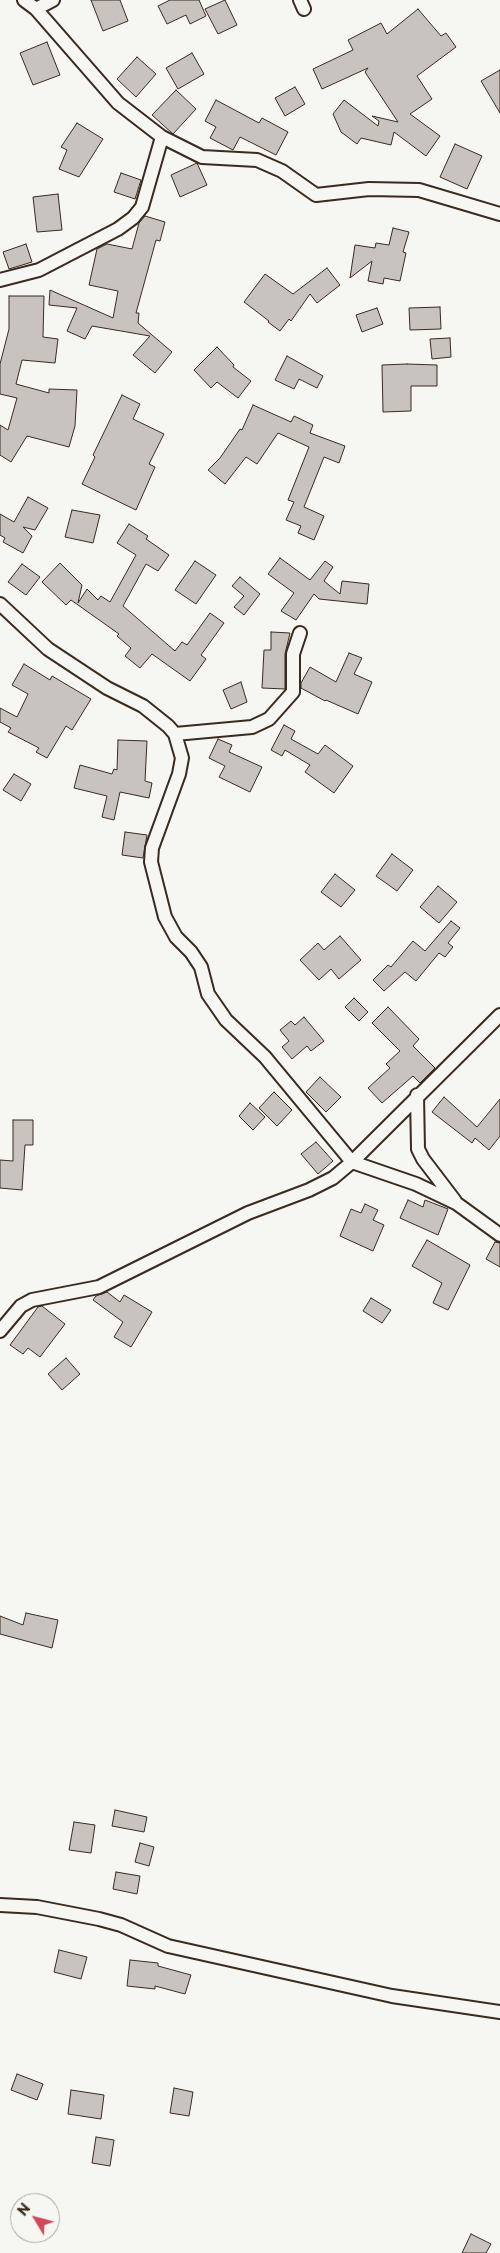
<!DOCTYPE html>
<html>
<head>
<meta charset="utf-8">
<style>
	body { margin:0 }
	#map { position:relative; width:500px; height:2253px; overflow:hidden; background:#f6f6f2; font-family:"Playpen Sans",sans-serif }
	canvas { display:block }
	.north { position:absolute; left:10px; top:2193px; width:50px; height:50px; box-sizing:border-box; background:#f6f6f2; border:1px solid #aba49d; border-radius:50%; rotate:307deg; font-size:14px; font-weight:700; line-height:20px; text-align:center; color:#3b2a1e }
	.north::after { content:''; display:block; margin:auto; width:18px; height:22px; background:#d1495b; clip-path:polygon(50% 0,100% 100%,50% 72%,0 100%) }
</style>
</head>
<body>
<div id="map">
<canvas width="500" height="2253"></canvas>
<div class="north">N</div>
</div>
<script>
const ctx = document.querySelector('canvas').getContext('2d');
ctx.lineJoin = 'round';
function fillPath(path, color) { ctx.fillStyle = color; ctx.fill(path, 'evenodd'); }
const toPath = rows => new Path2D(rows.map(r => 'M' + r).join(''));
function trace(path, color, width, dash) { ctx.strokeStyle = color; ctx.lineWidth = width; ctx.lineCap = dash ? 'butt' : 'round'; ctx.setLineDash(dash || []); ctx.stroke(path); }
const building = toPath([
	[91,0,120,0,128,21,103,31,91,0],
	[170,0,199,0,206,16,190,24,186,15,167,24,158,6,170,0],
	[225,0,237,25,218,34,205,9,225,0],
	[418,9,441,36,446,33,456,47,417,76,432,99,410,114,440,136,426,156,394,132,391,145,361,138,357,144,341,132,333,114,344,100,378,126,379,121,372,116,398,122,365,72,368,68,322,89,313,69,353,50,348,40,381,23,387,34,418,9],
	[47,42,60,75,33,85,20,53,47,42],
	[192,53,204,74,178,89,166,68,192,53],
	[137,57,156,74,136,97,117,79,137,57],
	[500,70,500,113,481,81,500,70],
	[295,87,305,104,285,116,275,98,295,87],
	[176,90,196,109,173,134,152,115,176,90],
	[216,100,259,123,262,118,288,132,276,155,240,137,233,150,210,138,216,127,205,121,216,100],
	[77,123,103,139,79,177,59,169,67,150,61,147,77,123],
	[455,144,482,156,467,189,440,177,455,144],
	[197,163,207,185,180,197,171,175,197,163],
	[121,173,141,180,135,199,114,192,121,173],
	[58,194,62,230,37,232,33,197,58,194],
	[145,216,165,222,160,241,156,240,136,313,139,313,138,323,172,352,155,373,133,355,150,336,92,326,85,339,67,331,77,308,49,305,50,290,113,318,118,291,89,285,97,249,107,244,132,249,139,223,145,216],
	[393,228,409,232,403,252,406,253,400,281,384,278,383,284,368,281,372,261,350,278,355,245,375,248,376,243,389,245,393,228],
	[26,244,32,262,9,269,3,252,26,244],
	[327,268,340,285,317,303,310,294,291,321,289,319,280,331,268,322,269,321,244,302,265,274,293,294,327,268],
	[9,296,44,296,43,337,58,339,55,363,22,360,16,384,49,393,49,389,77,390,75,426,69,447,27,436,11,462,0,455,0,425,8,430,17,398,0,394,0,364,9,329,9,296],
	[440,307,441,329,410,330,409,308,440,307],
	[377,308,383,324,362,332,356,315,377,308],
	[450,338,451,357,432,359,430,339,450,338],
	[217,347,234,365,233,367,251,381,238,398,217,382,211,388,194,370,217,347],
	[287,356,323,376,317,388,299,379,294,389,275,380,287,356],
	[407,364,437,365,437,386,411,386,411,411,383,412,382,365,407,364],
	[122,395,140,404,133,419,164,434,149,464,155,467,136,510,82,484,95,457,93,455,122,395],
	[253,405,291,422,294,416,313,425,310,433,345,446,339,463,324,457,304,507,324,516,314,540,298,533,301,526,286,520,294,502,288,500,309,447,278,433,257,464,246,457,225,484,208,470,220,458,240,429,242,430,253,405],
	[28,497,48,508,35,530,23,527,32,536,23,553,3,542,5,538,0,535,0,514,14,522,28,497],
	[72,510,100,515,93,543,65,537,72,510],
	[129,524,148,536,146,539,169,555,158,571,146,564,123,606,175,651,182,642,187,645,210,613,224,623,201,655,206,659,190,681,152,654,140,668,125,656,131,648,117,636,119,634,71,600,66,605,42,582,60,563,82,585,78,603,87,589,98,600,101,596,110,602,136,555,117,543,129,524],
	[280,558,310,580,325,561,333,567,324,581,340,594,342,581,369,584,367,604,319,599,314,594,296,620,281,611,294,593,268,574,280,558],
	[195,561,216,575,196,604,175,590,195,561],
	[22,564,40,577,26,595,8,582,22,564],
	[240,577,260,594,244,615,234,607,244,596,232,586,240,577],
	[271,632,290,633,285,654,285,689,262,688,264,650,271,650,271,632],
	[349,653,362,658,354,674,372,682,358,714,326,700,325,701,301,688,301,683,310,667,336,682,349,653],
	[24,664,50,680,52,676,91,699,72,730,66,726,47,758,36,752,39,748,8,732,11,728,0,722,0,708,17,717,28,694,12,685,24,664],
	[241,682,247,702,231,709,223,690,241,682],
	[284,725,295,731,291,739,318,754,325,745,353,766,334,793,305,772,310,765,285,750,282,756,271,750,284,725],
	[218,739,232,745,229,752,262,767,250,792,219,777,225,766,209,758,218,739],
	[118,740,147,741,145,781,152,783,149,798,120,792,114,820,102,817,107,796,74,788,80,765,112,774,114,769,117,770,118,740],
	[14,774,31,784,21,801,3,790,14,774],
	[125,832,147,835,143,858,122,855,125,832],
	[392,854,413,870,397,891,376,876,392,854],
	[335,874,355,890,341,907,321,892,335,874],
	[438,886,457,902,439,923,420,907,438,886],
	[451,921,460,928,448,943,453,947,445,957,439,953,416,981,405,972,384,991,373,980,388,965,391,967,413,941,425,951,451,921],
	[340,936,361,960,339,979,331,969,319,980,300,960,318,943,324,950,340,936],
	[354,998,368,1012,359,1021,345,1007,354,998],
	[388,1007,419,1039,413,1046,435,1068,420,1083,413,1076,382,1103,368,1088,390,1068,386,1064,400,1051,372,1023,388,1007],
	[304,1017,324,1041,311,1051,307,1046,292,1059,282,1047,289,1041,280,1030,291,1021,295,1025,304,1017],
	[320,1077,341,1097,326,1112,306,1092,320,1077],
	[274,1092,292,1110,277,1126,259,1108,274,1092],
	[444,1097,477,1127,500,1099,500,1136,489,1150,475,1138,472,1143,432,1112,444,1097],
	[250,1103,265,1117,253,1130,239,1116,250,1103],
	[13,1120,33,1120,33,1145,25,1145,22,1190,0,1188,0,1160,13,1161,13,1120],
	[316,1142,333,1161,318,1174,301,1154,316,1142],
	[408,1200,423,1207,425,1200,448,1209,438,1235,400,1218,408,1200],
	[365,1204,378,1210,373,1220,384,1225,373,1251,340,1236,351,1209,361,1213,365,1204],
	[427,1240,470,1265,448,1310,433,1303,442,1283,412,1266,427,1240],
	[495,1242,500,1243,500,1267,486,1259,495,1242],
	[107,1292,120,1302,124,1295,152,1312,131,1347,114,1337,123,1322,93,1300,96,1296,107,1292],
	[371,1298,391,1310,382,1323,363,1311,371,1298],
	[42,1306,65,1324,40,1357,28,1348,23,1354,10,1345,38,1307,42,1306],
	[66,1358,80,1374,62,1390,48,1374,66,1358],
	[26,1613,58,1620,52,1648,0,1634,0,1616,23,1625,26,1613],
	[115,1810,147,1817,144,1832,112,1826,115,1810],
	[74,1822,95,1825,91,1853,69,1850,74,1822],
	[140,1843,154,1847,149,1866,135,1862,140,1843],
	[116,1872,140,1876,137,1894,113,1889,116,1872],
	[59,1950,87,1957,81,1979,54,1972,59,1950],
	[130,1960,158,1963,158,1966,191,1975,185,1994,155,1986,155,1989,127,1986,130,1960],
	[17,2074,43,2084,37,2100,11,2090,17,2074],
	[174,2088,193,2092,189,2116,170,2113,174,2088],
	[71,2090,104,2095,101,2119,68,2114,71,2090],
	[96,2137,114,2140,110,2166,92,2163,96,2137],
	[471,2234,491,2244,486,2253,462,2253,471,2234]
]);
fillPath(building, '#c8c3be');
trace(building, '#3b2a1e', 1);
const minor = toPath([
	[24,0,36,9,118,103,162,137,202,157,257,160,282,171,316,195,369,189,419,190,500,214],
	[300,0,304,9],
	[36,9,53,0],
	[0,280,39,270,118,229,133,218,142,207,162,137],
	[0,604,48,649,107,688,143,706,168,726,175,734,182,758,179,774,152,848,151,862,165,917,176,937,191,952,201,967,208,994,226,1020,265,1057,352,1162,416,1184,456,1203,500,1235],
	[175,734,252,727,269,719,293,692,293,654,300,633],
	[417,1095,418,1149,423,1159,455,1201],
	[0,1331,21,1306,32,1300,99,1287,248,1213,309,1190,333,1178,352,1162,500,1015],
	[0,1905,37,1907,99,1919,121,1925,168,1946,392,1996,500,2012]
]);
trace(minor, '#3b2a1e', 16);
trace(minor, '#f6f6f2', 12);
</script>
</body>
</html>
